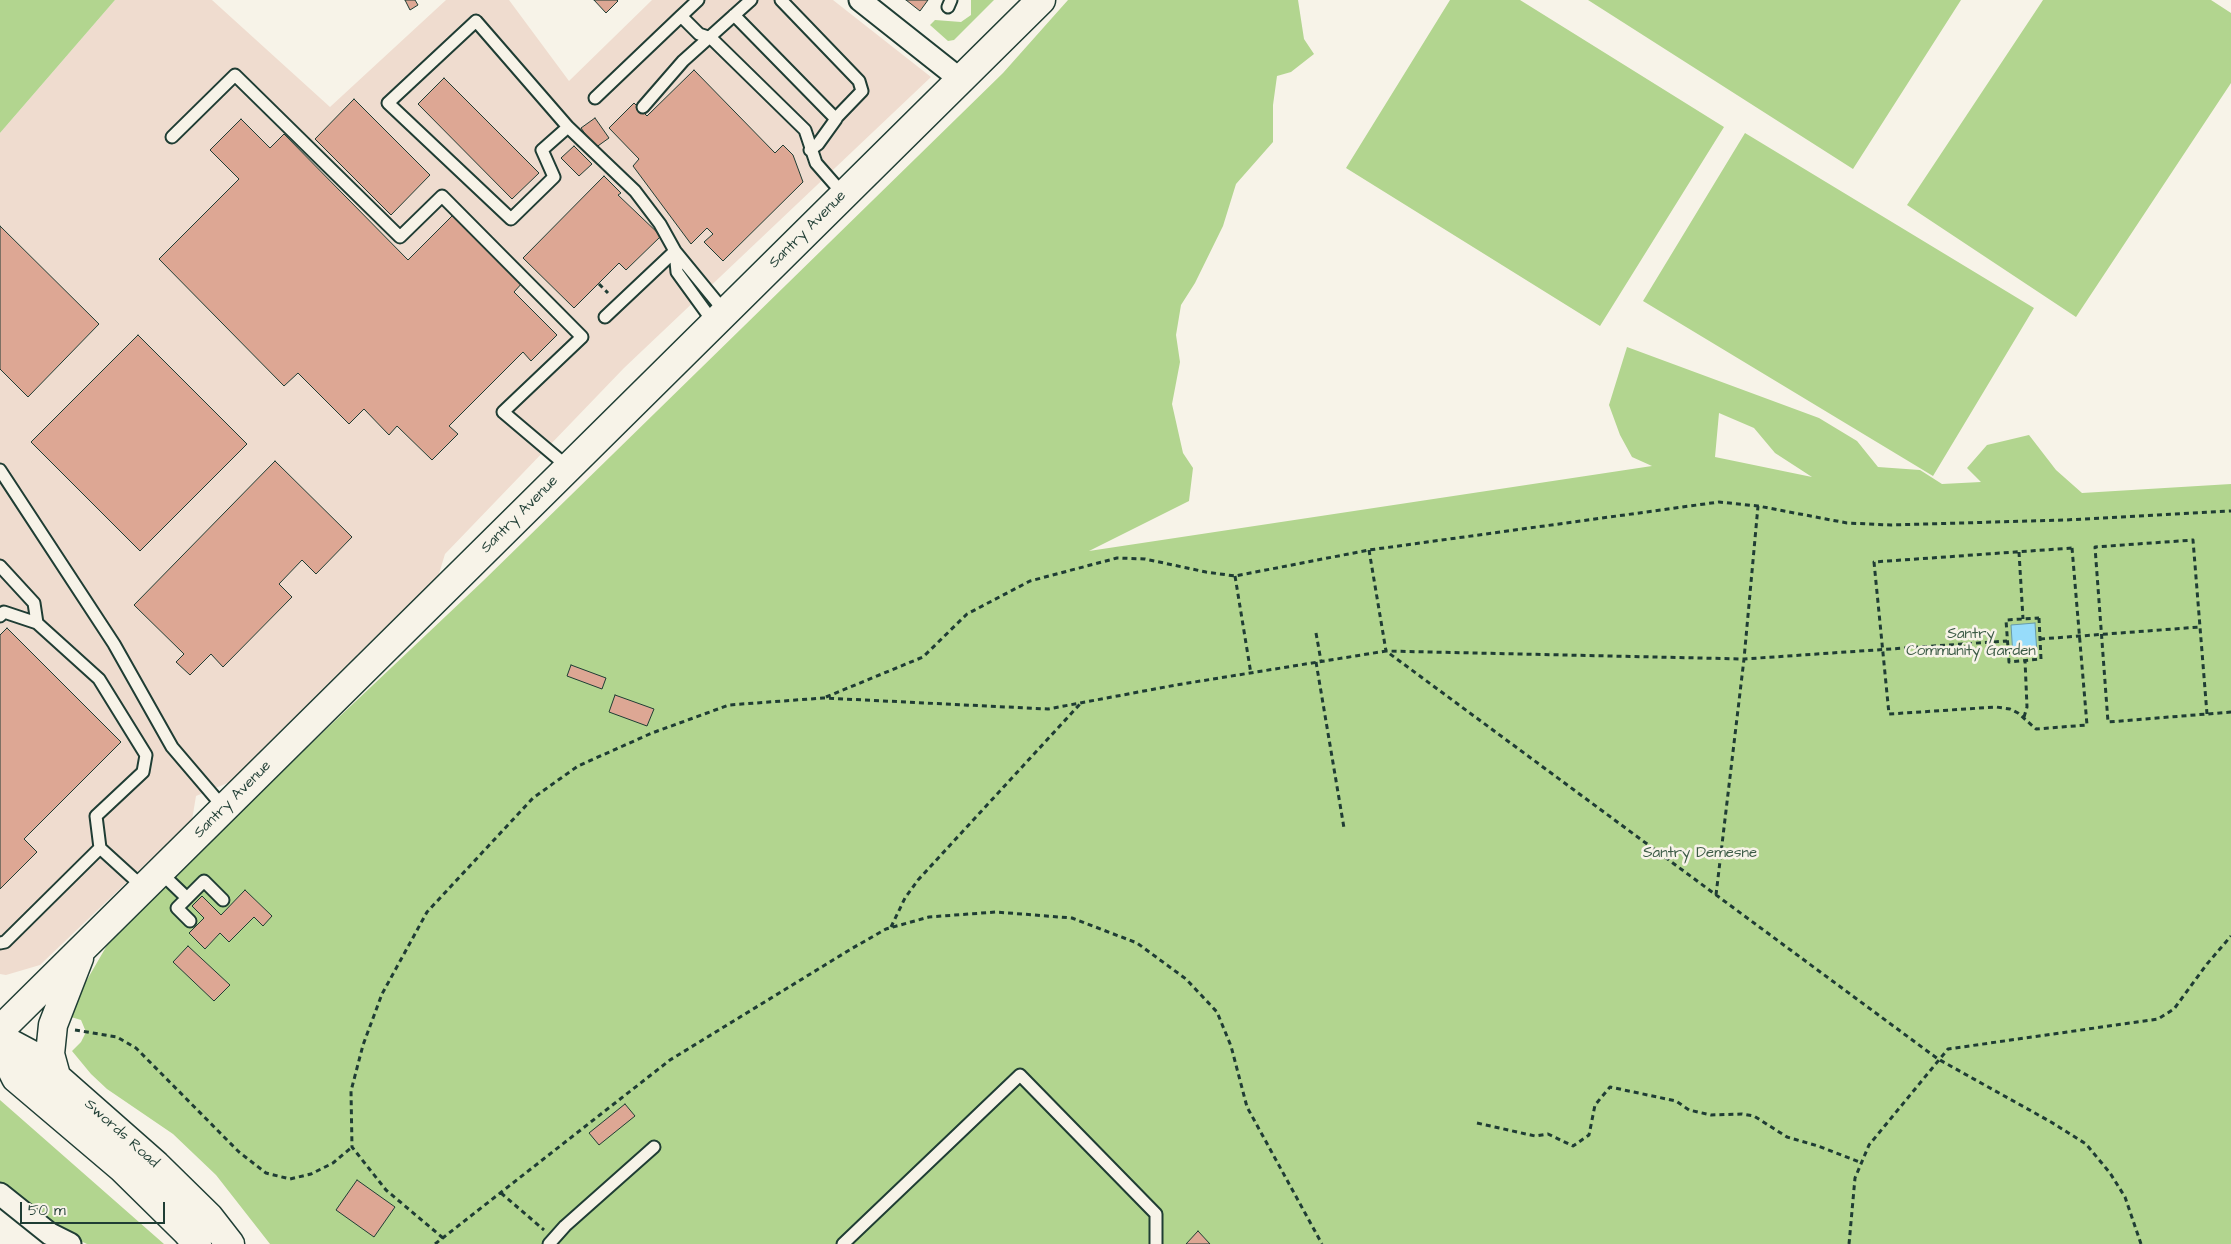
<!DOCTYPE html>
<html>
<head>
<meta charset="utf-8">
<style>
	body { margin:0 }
	#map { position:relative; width:2231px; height:1244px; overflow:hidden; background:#f7f3e8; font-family:"Architects Daughter",sans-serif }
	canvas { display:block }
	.scale { position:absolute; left:20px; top:1202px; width:145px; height:22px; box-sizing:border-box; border:2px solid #1f3d34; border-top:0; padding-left:6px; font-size:15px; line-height:18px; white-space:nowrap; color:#1f3d34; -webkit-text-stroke:4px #f7f3e8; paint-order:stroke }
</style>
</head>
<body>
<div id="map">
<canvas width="2231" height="1244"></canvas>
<div class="scale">50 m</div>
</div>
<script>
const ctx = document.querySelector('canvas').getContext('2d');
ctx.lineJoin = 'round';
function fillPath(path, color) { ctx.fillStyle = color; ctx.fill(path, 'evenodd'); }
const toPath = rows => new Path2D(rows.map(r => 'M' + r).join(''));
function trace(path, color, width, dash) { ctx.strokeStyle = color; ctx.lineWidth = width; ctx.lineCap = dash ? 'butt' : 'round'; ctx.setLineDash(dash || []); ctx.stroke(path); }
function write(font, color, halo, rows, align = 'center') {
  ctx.font = font + ' "Architects Daughter",sans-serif'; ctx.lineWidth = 5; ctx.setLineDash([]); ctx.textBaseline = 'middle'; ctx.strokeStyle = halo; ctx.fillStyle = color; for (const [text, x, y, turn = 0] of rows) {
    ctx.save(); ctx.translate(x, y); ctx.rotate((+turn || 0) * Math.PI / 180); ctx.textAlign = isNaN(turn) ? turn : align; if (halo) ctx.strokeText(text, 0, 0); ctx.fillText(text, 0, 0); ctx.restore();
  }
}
fillPath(toPath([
	[115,0,212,0,330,107,446,0,509,0,569,81,652,0,833,0,931,77,624,368,445,554,438,577,240,778,196,796,192,820,40,965,6,975,0,974,0,133]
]), '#efdccf');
fillPath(toPath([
	[0,0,115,0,0,133],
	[971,0,994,0,954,40,948,41,930,25,935,20,961,22,971,15],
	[1068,0,1298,0,1304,39,1314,54,1291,72,1277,76,1273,105,1273,142,1236,184,1223,226,1195,283,1181,305,1176,335,1180,362,1172,404,1183,453,1193,468,1189,501,1089,551,1652,466,1632,457,1620,435,1609,405,1627,347,1819,418,1857,441,1878,467,1920,470,1942,484,1981,482,1967,468,1987,445,2029,435,2056,470,2082,493,2231,484,2231,1244,270,1244,216,1175,173,1134,107,1089,91,1074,72,1051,81,1042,86,1032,81,1020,71,1017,77,997,113,935,192,856,483,581,1003,73],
	[1719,413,1754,428,1775,453,1812,477,1715,457],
	[1450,0,1520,0,1724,127,1600,326,1346,168],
	[1588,0,1961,0,1853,169],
	[2043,0,2211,0,2231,13,2231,83,2076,317,1907,205],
	[1745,133,2034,308,1933,476,1643,301],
	[0,1100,164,1244,87,1244,55,1229,0,1186]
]), '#b2d58f');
const water = toPath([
	[2035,623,2037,654,2013,656,2011,625,2035,623]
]);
fillPath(water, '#97dcfa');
trace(water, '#679cab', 1);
const building = toPath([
	[405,0,415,0,418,5,410,10,405,0],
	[594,0,617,0,618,1,606,13,594,0],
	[906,0,928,0,920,11,906,0],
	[694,70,775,153,783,145,793,155,803,182,723,261,704,242,713,234,707,228,691,244,633,166,639,159,609,128,634,103,647,116,694,70],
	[444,78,539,173,512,199,418,104,444,78],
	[354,99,430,175,391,215,315,139,354,99],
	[595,118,609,138,595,148,581,128,595,118],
	[241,119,270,148,284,134,408,260,455,213,523,282,514,292,557,335,531,361,523,352,449,426,458,434,432,460,397,426,389,435,364,409,349,424,298,373,284,386,159,259,239,179,210,150,241,119],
	[574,146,592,164,579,176,561,158,574,146],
	[604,176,621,193,618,195,661,236,626,270,619,263,574,308,523,258,604,176],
	[0,226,99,324,28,397,0,369,0,226],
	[138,335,247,444,140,551,31,442,138,335],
	[275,461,352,537,316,574,302,560,279,584,292,597,223,667,211,654,190,675,176,662,184,654,134,605,275,461],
	[7,628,121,742,24,839,37,852,0,889,0,635,7,628],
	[571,665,606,678,602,689,567,676,571,665],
	[615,695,654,709,647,726,609,712,615,695],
	[245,890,272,916,263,926,254,917,229,942,220,933,205,949,189,933,204,918,192,906,202,896,221,915,245,890],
	[188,946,230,985,214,1001,173,962,188,946],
	[625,1104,635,1116,599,1145,589,1133,625,1104],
	[357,1180,395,1207,374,1237,336,1210,357,1180],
	[1198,1231,1210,1244,1186,1244,1198,1231]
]);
fillPath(building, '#dda794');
trace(building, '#1f3d34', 1);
const lane = toPath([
	[781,0,859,81,862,91,836,118],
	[948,7,951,0],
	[734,15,836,119,818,144,810,150],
	[681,16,698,0],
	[595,98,681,16,699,34,711,38,805,130,816,163,844,195],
	[643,107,683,61,751,0],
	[568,127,542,150,554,177,511,219,388,103,476,21,568,127,635,191,660,224,675,251,605,317],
	[172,137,235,75,400,237,442,196,582,337,503,412,568,467],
	[714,323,677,272,675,251,725,312],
	[0,470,114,644,172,747,224,808],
	[0,566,34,603,37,623],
	[0,616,4,612,37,623,99,679,146,755,143,772,96,816,100,848,144,888],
	[160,872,186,897],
	[190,921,177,908,204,881,223,900],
	[0,943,5,942,100,848],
	[549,1244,565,1226,654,1147],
	[843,1244,1020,1075,1156,1214,1156,1244]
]);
const street = toPath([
	[860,0,961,80],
	[0,1194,50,1234,70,1244]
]);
const secondary = toPath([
	[0,1030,1041,0],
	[0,1038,30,1054,156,1165,209,1217,230,1244],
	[0,1046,16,1078,122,1168,187,1232,197,1244],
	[56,1076,50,1054,53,1025,79,958]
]);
trace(lane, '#1f3d34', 15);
trace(street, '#1f3d34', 25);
trace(secondary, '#1f3d34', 31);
trace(toPath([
	[599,284,608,293],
	[2072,548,2087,725,2036,729,2018,713,2010,709,1996,707,1889,714,1874,562,2072,548],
	[1369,550,1386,651,1744,659,2007,641],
	[2019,552,2023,619],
	[1235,576,1251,674],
	[2039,618,2041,659,2009,662,2006,620,2039,618],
	[1316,633,1321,661],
	[2040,639,2200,627],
	[1316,662,1344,828],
	[826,697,923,657,967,614,1030,581,1117,558,1145,559,1206,572,1235,576,1369,550,1719,502,1758,506,1847,523,1891,525,2065,520,2231,511],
	[2207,714,2193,540,2095,547,2108,722,2207,714,2231,712],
	[2024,717,2027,707,2025,660],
	[1716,895,1744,659,1758,506],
	[891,927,905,898,918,880,1080,704],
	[75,1030,117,1037,136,1048,239,1152,266,1173,290,1179,311,1174,333,1163,352,1147],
	[1477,1123,1535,1136,1548,1134,1573,1146,1589,1135,1595,1105,1610,1087,1676,1101,1689,1110,1711,1115,1742,1114,1754,1116,1787,1137,1818,1146,1862,1163],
	[501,1193,544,1230],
	[443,1238,386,1190,352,1147,351,1091,363,1045,382,994,427,912,533,798,578,766,652,733,729,705,823,698,1048,709,1176,685,1386,651,1938,1059,2051,1122,2086,1144,2110,1173,2125,1197,2141,1244],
	[435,1244,670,1060,851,949,886,929,929,917,996,912,1072,918,1137,943,1186,979,1217,1012,1231,1046,1247,1107,1322,1244],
	[1849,1244,1855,1178,1869,1145,1948,1049,2158,1019,2174,1009,2207,964,2231,936]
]), '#1f3d34', 3, [5, 4]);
trace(lane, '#f7f3e8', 11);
trace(street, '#f7f3e8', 21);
trace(secondary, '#f7f3e8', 28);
write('15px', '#1f3d34', '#f7f3e8', [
	["Santry Avenue",808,230,-45],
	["Santry Avenue",520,515,-45],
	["Santry Avenue",233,800,-45],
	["Swords Road",121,1134,42]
]);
write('15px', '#3c5b46', '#f7f3e8', [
	["Santry",1971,635],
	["Community Garden",1971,652],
	["Santry Demesne",1700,854]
]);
</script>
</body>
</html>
